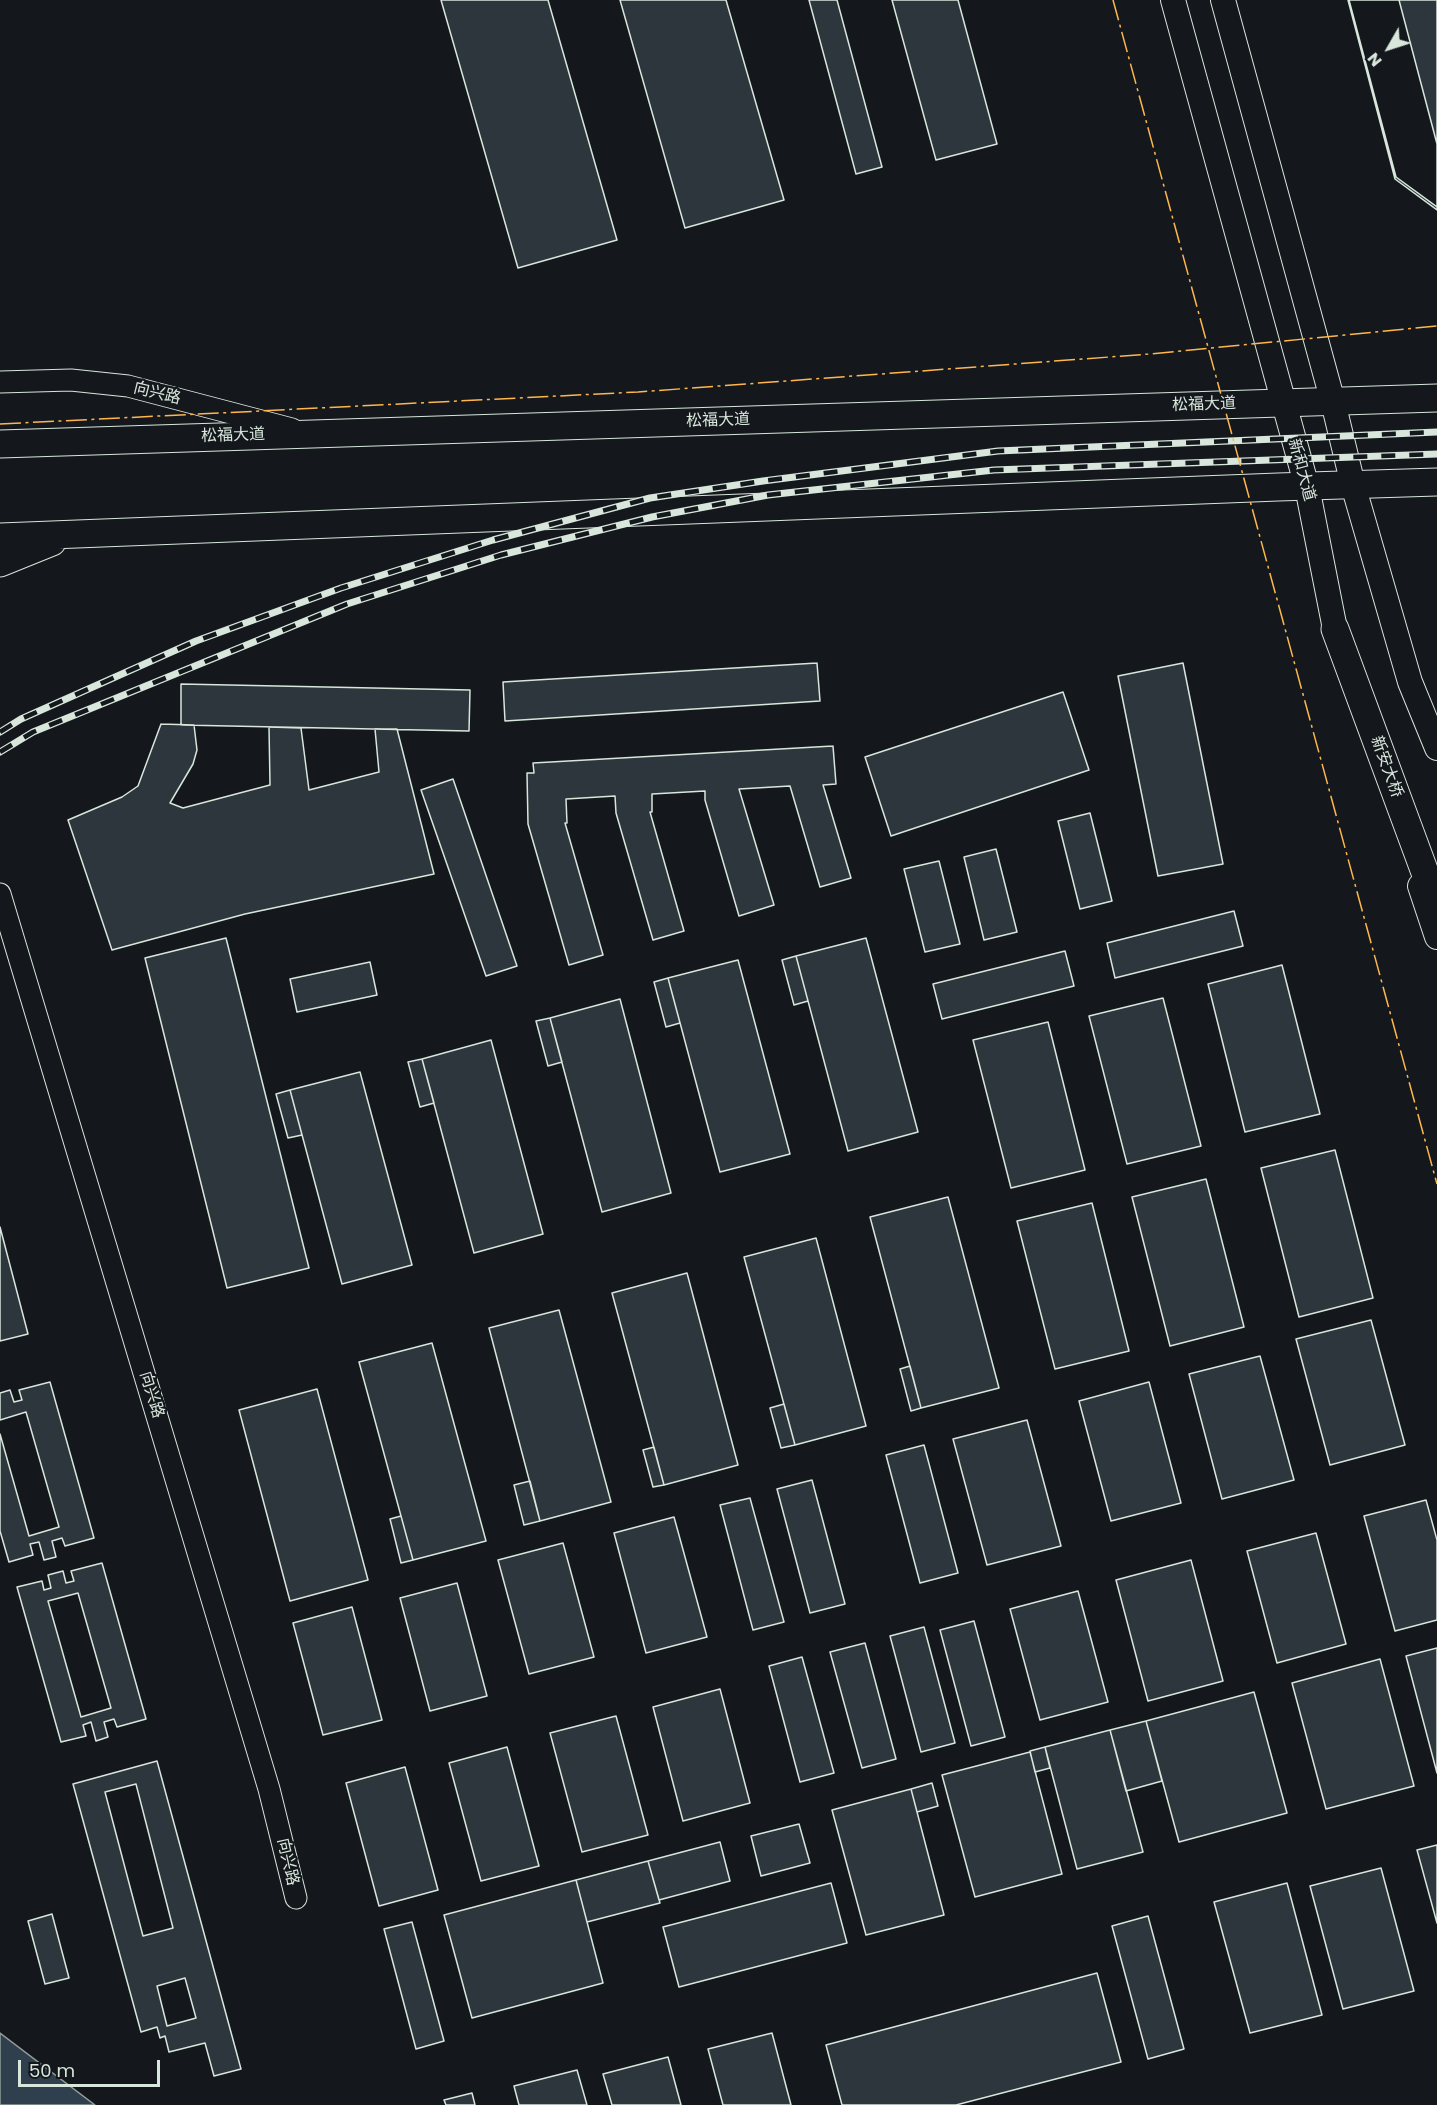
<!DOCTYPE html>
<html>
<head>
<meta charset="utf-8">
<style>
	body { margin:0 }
	#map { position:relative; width:1437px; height:2105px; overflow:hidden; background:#14181c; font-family:Poppins,sans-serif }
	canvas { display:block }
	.north { position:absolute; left:1359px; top:18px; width:60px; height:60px; -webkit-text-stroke:4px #14181c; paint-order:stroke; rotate:231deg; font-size:16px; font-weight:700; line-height:24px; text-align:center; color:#d8e6dc }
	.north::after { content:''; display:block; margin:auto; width:21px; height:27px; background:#d8e6dc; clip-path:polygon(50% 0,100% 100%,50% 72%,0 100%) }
	.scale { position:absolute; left:18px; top:2060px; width:142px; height:27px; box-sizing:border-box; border:3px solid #d8e6dc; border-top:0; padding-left:8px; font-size:18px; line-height:21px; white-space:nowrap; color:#d8e6dc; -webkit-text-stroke:4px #14181c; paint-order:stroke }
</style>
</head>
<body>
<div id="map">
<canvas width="1437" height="2105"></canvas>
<div class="north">N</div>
<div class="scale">50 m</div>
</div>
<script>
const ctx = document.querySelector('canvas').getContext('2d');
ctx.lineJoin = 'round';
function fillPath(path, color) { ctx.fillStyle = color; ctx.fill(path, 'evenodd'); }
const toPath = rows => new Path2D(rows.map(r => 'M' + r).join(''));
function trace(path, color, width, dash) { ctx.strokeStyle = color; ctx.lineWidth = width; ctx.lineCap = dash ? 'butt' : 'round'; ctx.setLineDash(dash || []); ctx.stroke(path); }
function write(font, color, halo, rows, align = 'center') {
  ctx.font = font + ' Poppins,"Noto Sans SC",sans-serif'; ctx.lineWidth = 4.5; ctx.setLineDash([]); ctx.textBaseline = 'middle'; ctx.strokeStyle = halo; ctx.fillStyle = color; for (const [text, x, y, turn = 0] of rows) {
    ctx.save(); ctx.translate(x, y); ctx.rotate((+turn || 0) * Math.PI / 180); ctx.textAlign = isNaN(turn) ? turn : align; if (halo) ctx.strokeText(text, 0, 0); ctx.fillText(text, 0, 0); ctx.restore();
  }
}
const water = toPath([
	[0,2033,95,2105,0,2105,0,2033]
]);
fillPath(water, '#2f3f4d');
trace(water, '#939e99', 1.5);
const building = toPath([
	[441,0,548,0,617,240,518,268,441,0],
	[620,0,726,0,784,200,685,228,620,0],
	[809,0,837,0,882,167,856,174,809,0],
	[892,0,958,0,997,144,936,160,892,0],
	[1348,0,1437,0,1437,210,1395,179,1348,0],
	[1349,0,1399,0,1437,144,1437,207,1396,177,1349,0],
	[817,663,820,701,505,721,503,682,817,663],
	[1183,663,1223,864,1158,876,1118,676,1183,663],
	[181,684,470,690,469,731,181,725,181,684],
	[1063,692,1089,770,891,836,865,757,1063,692],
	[161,724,194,725,197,750,193,764,170,803,183,808,270,785,269,727,301,728,309,790,379,772,375,729,397,729,434,874,245,914,112,950,68,820,122,797,138,786,161,724],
	[833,746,836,784,823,785,851,878,820,887,790,786,739,789,774,905,739,916,705,800,705,791,652,794,652,812,650,812,684,931,653,940,616,813,615,796,566,799,567,823,565,823,603,955,569,965,528,824,527,773,534,773,533,763,833,746],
	[453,779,517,966,486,976,421,790,453,779],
	[1090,813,1112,901,1080,909,1058,821,1090,813],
	[996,849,1017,932,984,940,964,857,996,849],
	[939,861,960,944,925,952,904,869,939,861],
	[1234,911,1243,946,1115,978,1107,943,1234,911],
	[226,938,309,1268,227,1288,145,958,226,938],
	[866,938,918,1132,848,1151,796,956,866,938],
	[1065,951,1074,986,942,1019,933,984,1065,951],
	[796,956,808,1001,794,1005,782,960,796,956],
	[738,960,790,1154,720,1172,668,978,738,960],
	[370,962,377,995,297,1012,290,979,370,962],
	[1282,965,1320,1114,1245,1132,1208,984,1282,965],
	[668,978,680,1023,666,1027,654,982,668,978],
	[1163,998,1201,1146,1127,1164,1089,1016,1163,998],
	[620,999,671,1193,602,1212,550,1018,620,999],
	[550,1018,562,1062,548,1066,536,1021,550,1018],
	[1048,1022,1085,1170,1011,1188,973,1040,1048,1022],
	[491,1040,543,1234,474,1253,422,1059,491,1040],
	[422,1059,434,1103,420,1107,408,1062,422,1059],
	[360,1072,412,1265,342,1284,290,1090,360,1072],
	[290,1090,302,1135,288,1138,276,1094,290,1090],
	[1335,1150,1373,1298,1299,1317,1261,1168,1335,1150],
	[1206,1179,1244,1327,1170,1346,1132,1197,1206,1179],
	[948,1197,999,1388,921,1408,870,1217,948,1197],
	[1092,1203,1129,1351,1055,1369,1017,1221,1092,1203],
	[0,1227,28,1334,0,1341,0,1227],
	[816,1238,866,1426,795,1445,744,1257,816,1238],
	[687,1273,738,1465,664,1485,612,1293,687,1273],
	[559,1310,611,1502,540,1521,489,1328,559,1310],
	[1371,1320,1405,1445,1330,1465,1296,1339,1371,1320],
	[432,1343,486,1541,413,1560,359,1362,432,1343],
	[1260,1356,1294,1480,1222,1499,1189,1374,1260,1356],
	[910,1366,921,1408,911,1411,900,1369,910,1366],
	[50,1382,94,1538,65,1546,62,1538,52,1541,56,1557,44,1560,39,1542,30,1544,33,1555,9,1562,0,1531,0,1434,29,1536,59,1527,26,1412,0,1420,0,1393,10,1390,14,1402,22,1400,19,1390,50,1382],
	[1149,1382,1181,1503,1111,1521,1079,1401,1149,1382],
	[317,1389,368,1580,290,1601,239,1410,317,1389],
	[784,1404,795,1445,781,1448,770,1408,784,1404],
	[1027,1420,1061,1546,987,1565,953,1439,1027,1420],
	[924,1445,958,1573,920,1583,886,1455,924,1445],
	[654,1447,664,1485,653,1487,643,1450,654,1447],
	[812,1480,845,1604,810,1613,777,1489,812,1480],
	[530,1481,540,1521,524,1525,514,1485,530,1481],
	[750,1498,784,1622,753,1630,720,1505,750,1498],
	[1426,1500,1437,1540,1437,1620,1395,1631,1364,1516,1426,1500],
	[401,1516,413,1560,401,1563,390,1519,401,1516],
	[674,1517,707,1637,646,1653,614,1533,674,1517],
	[1316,1533,1346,1644,1277,1663,1247,1551,1316,1533],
	[563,1543,594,1657,529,1674,498,1560,563,1543],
	[1191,1560,1223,1681,1148,1701,1116,1580,1191,1560],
	[102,1563,146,1719,117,1727,114,1719,104,1722,108,1737,96,1741,91,1722,83,1725,86,1736,61,1742,17,1587,42,1581,44,1590,51,1588,48,1575,63,1571,66,1583,74,1581,71,1571,102,1563],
	[78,1593,111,1708,81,1717,48,1601,78,1593],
	[457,1583,487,1696,430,1711,400,1598,457,1583],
	[1078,1591,1108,1702,1040,1720,1010,1609,1078,1591],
	[352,1607,382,1720,323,1735,293,1623,352,1607],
	[974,1621,1005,1737,971,1746,940,1630,974,1621],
	[924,1627,955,1743,921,1752,890,1636,924,1627],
	[865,1643,896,1759,862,1768,830,1652,865,1643],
	[1437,1648,1437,1773,1406,1656,1437,1648],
	[802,1657,834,1773,800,1782,769,1666,802,1657],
	[1380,1659,1414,1786,1326,1809,1292,1683,1380,1659],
	[720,1689,750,1803,683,1821,653,1707,720,1689],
	[1254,1692,1287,1813,1179,1842,1146,1721,1254,1692],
	[616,1716,648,1835,582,1852,550,1733,616,1716],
	[1146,1721,1162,1781,1126,1791,1110,1730,1146,1721],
	[1110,1730,1143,1852,1077,1869,1045,1747,1110,1730],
	[507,1747,539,1866,481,1881,449,1763,507,1747],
	[1045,1747,1050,1768,1035,1772,1030,1751,1045,1747],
	[1030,1752,1062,1874,975,1897,942,1775,1030,1752],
	[157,1761,241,2069,214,2076,205,2043,169,2052,165,2036,160,2038,157,2027,141,2032,73,1784,157,1761],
	[136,1784,173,1928,143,1936,105,1792,136,1784],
	[185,1978,196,2018,167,2026,157,1986,185,1978],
	[405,1767,438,1890,379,1906,346,1783,405,1767],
	[932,1783,938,1806,917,1812,911,1789,932,1783],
	[911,1789,944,1915,866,1935,832,1810,911,1789],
	[799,1824,810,1863,761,1876,751,1836,799,1824],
	[720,1842,730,1881,659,1900,648,1861,720,1842],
	[1437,1845,1437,1923,1417,1850,1437,1845],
	[648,1861,660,1903,587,1922,576,1880,648,1861],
	[1381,1868,1414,1991,1343,2009,1310,1886,1381,1868],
	[576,1880,603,1983,472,2018,444,1915,576,1880],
	[831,1883,847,1943,679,1987,663,1927,831,1883],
	[1287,1883,1322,2015,1250,2033,1214,1902,1287,1883],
	[52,1914,69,1978,45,1984,28,1921,52,1914],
	[1148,1916,1184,2049,1148,2059,1112,1926,1148,1916],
	[412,1922,444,2041,416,2049,384,1929,412,1922],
	[1097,1973,1121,2062,956,2105,842,2105,826,2045,1097,1973],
	[772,2033,791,2105,723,2105,708,2049,772,2033],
	[668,2057,681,2105,612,2105,603,2074,668,2057],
	[577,2070,587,2105,519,2105,514,2086,577,2070],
	[472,2093,475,2105,446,2105,444,2100,472,2093]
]);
fillPath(building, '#2c363c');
trace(building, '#d8e6dc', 1.5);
const tertiary = toPath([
	[0,382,71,380,128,386,292,429],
	[0,894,269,1789,296,1898]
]);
const secondary = toPath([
	[1173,0,1307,487,1335,629,1342,648],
	[1223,0,1333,402,1353,485,1410,682,1437,748],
	[1420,886,1437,937]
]);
const primary = toPath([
	[0,444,1437,398],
	[0,537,1278,487,1437,482],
	[0,563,52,542],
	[1335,629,1437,905]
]);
trace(tertiary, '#d8e6dc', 23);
trace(secondary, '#d8e6dc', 26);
trace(primary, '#d8e6dc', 29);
trace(tertiary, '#14181c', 21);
trace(secondary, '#14181c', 24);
trace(primary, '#14181c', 27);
const rail = toPath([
	[0,732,21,719,196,641,341,588,493,540,650,498,763,481,998,451,1437,432],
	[0,752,33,732,347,604,501,555,652,517,768,495,994,470,1437,454]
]);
trace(rail, '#d8e6dc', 7);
trace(rail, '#14181c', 4.5, [14]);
trace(toPath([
	[1113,0,1437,1184],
	[0,424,638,392,1150,354,1437,326]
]), '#ffb74d', 1.5, [21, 4.5, 3, 4.5]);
write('16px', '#d8e6dc', '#14181c', [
	["向兴路",157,394,14],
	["松福大道",1204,405,-2],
	["松福大道",718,421,-2],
	["松福大道",233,436,-2],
	["新和大道",1301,470,75],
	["新安大桥",1386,767,70],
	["向兴路",151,1395,73],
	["向兴路",287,1862,77]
]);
</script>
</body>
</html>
